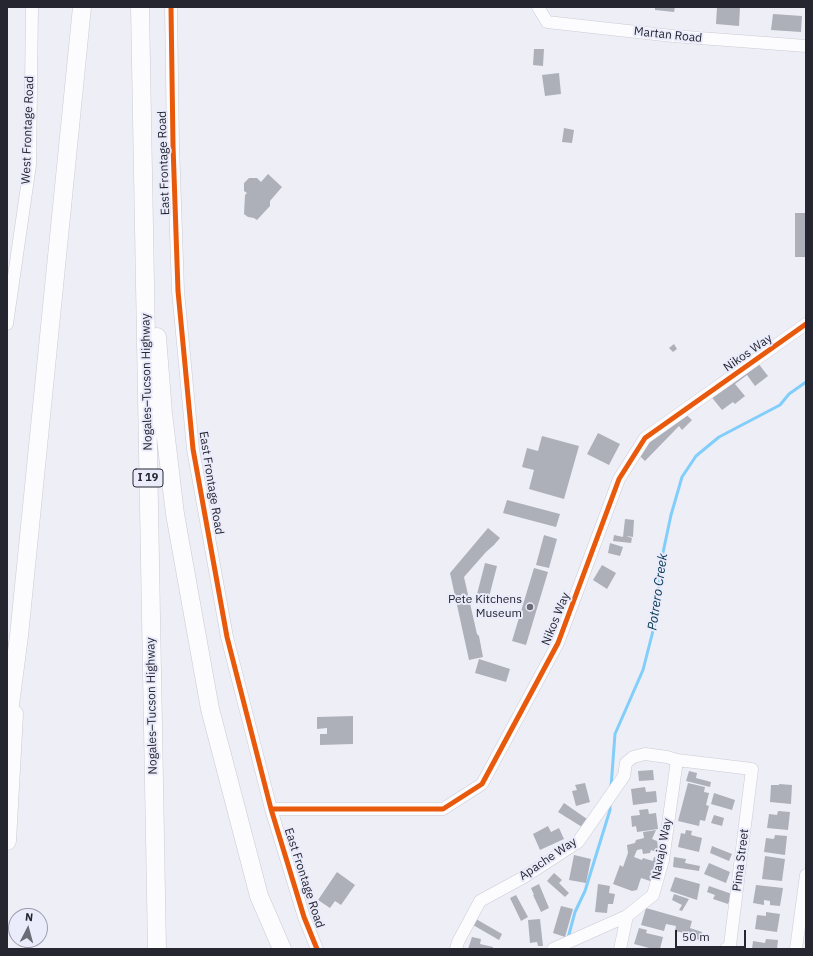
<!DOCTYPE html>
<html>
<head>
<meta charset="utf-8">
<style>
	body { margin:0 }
	#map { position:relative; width:813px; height:956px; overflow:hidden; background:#eeeef7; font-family:"IBM Plex Sans",sans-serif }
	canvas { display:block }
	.frame { position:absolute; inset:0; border:8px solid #252630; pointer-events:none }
	.north { position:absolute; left:8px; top:908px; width:40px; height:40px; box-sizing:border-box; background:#eaebfb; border:1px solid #9b9caa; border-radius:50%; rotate:6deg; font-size:11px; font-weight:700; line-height:16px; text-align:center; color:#252630 }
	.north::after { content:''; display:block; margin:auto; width:14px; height:18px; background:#6b6c76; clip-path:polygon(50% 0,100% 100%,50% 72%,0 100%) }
	.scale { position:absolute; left:675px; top:930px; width:71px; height:18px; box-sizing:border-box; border:2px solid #252630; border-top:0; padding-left:5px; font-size:12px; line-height:14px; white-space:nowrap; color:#252630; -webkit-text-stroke:3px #eaebfb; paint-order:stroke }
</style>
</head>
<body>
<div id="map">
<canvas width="813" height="956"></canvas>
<div class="frame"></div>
<div class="north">N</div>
<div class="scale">50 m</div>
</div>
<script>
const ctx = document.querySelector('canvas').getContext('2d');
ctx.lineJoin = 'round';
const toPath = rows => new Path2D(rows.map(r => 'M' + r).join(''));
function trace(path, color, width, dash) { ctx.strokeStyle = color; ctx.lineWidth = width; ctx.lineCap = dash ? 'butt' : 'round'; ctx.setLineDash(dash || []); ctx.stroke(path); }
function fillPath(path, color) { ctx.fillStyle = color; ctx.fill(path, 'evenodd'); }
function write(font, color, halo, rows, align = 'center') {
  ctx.font = font + ' "IBM Plex Sans",sans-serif'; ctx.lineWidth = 4; ctx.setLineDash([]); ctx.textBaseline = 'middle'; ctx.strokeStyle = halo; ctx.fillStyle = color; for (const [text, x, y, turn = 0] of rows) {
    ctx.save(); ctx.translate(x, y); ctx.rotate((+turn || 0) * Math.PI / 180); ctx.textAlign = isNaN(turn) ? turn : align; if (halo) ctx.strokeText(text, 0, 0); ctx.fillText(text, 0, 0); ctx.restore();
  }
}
trace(toPath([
	[611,787,615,734,643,670,656,619,661,562,671,515,682,477,696,456,719,437,780,405,789,394,806,382],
	[568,938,575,912,585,891,610,810,610,804]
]), '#82cefa', 3);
fillPath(toPath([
	[655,7,675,7,674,12,655,10],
	[717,7,740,7,739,26,716,24],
	[773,14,802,16,801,32,771,30],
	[534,49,544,49,543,66,533,65],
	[559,73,561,94,545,96,542,75],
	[564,128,574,130,572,143,562,142],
	[268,174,282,187,270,201,270,206,257,220,254,218,248,217,244,214,245,195,247,193,244,191,244,183,249,178,257,178,261,182],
	[795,213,806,213,806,257,795,257],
	[674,344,677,349,673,352,669,348],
	[751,354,768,376,755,386,747,375,735,384,745,396,735,404,733,402,722,410,705,389],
	[679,408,692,420,682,430,679,426,645,461,636,452],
	[598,433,620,444,609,465,587,454],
	[542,436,579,446,564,499,529,489,534,470,522,467,527,448,538,451],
	[507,500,560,514,556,527,503,513],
	[625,519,634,520,633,537,626,536,632,538,631,543,613,541,614,535,623,537],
	[488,528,500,538,494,545,486,552,464,577,477,634,479,636,483,657,469,660,450,573],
	[544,535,557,539,549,568,536,565],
	[610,543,623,547,620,556,608,553],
	[485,563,497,566,488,601,476,598],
	[602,565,616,573,607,589,593,580],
	[534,568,548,572,526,645,512,641],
	[479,659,510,669,506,682,475,673],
	[353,716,353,744,320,745,320,734,327,734,327,728,317,729,317,717],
	[653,770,654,780,639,781,638,771],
	[689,771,697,773,696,778,711,782,710,787,686,781],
	[585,783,590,802,576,806,572,791,577,790,575,785],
	[688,783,705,787,704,792,709,793,706,805,709,806,705,821,700,820,699,826,678,821],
	[779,784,792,785,791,804,770,802,771,785,779,785],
	[645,787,646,792,656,791,657,802,633,805,631,789],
	[714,793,735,800,732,810,711,804],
	[564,803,587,819,582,827,558,812],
	[648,809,649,814,656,813,658,829,637,832,636,826,632,827,631,816,640,815,639,810],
	[778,811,790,812,788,830,767,828,769,814,777,815],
	[714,815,724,818,722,826,711,823],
	[548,826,551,832,559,828,564,839,540,850,533,834],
	[656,830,652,839,657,841,659,853,651,850,650,853,643,854,642,849,637,850,634,857,642,860,643,858,653,861,654,857,662,860,653,882,641,878,637,890,632,891,613,884,620,865,623,867,628,853,627,845,635,843,636,840,644,838,643,832],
	[686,830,692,831,691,835,702,838,699,852,678,847,681,833,685,834],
	[775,835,787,836,785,855,764,852,766,838,774,839],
	[712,846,732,854,729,861,710,853],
	[574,855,591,859,586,883,569,880],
	[765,856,785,859,782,881,762,879],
	[674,857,686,859,685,863,700,866,699,871,673,867],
	[709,863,730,872,726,883,704,874],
	[337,872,355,885,341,905,335,901,330,908,318,900],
	[554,873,562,880,559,883,569,893,565,897,547,881],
	[675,877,700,884,697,900,670,891],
	[539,884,549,908,541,912,533,895,534,895,531,888],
	[598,884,610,886,609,893,615,894,613,904,608,904,607,913,595,912],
	[756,885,783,888,780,906,770,905,770,901,764,900,764,905,753,903],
	[709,886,732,894,728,904,713,899,715,895,707,892],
	[674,894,689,899,682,911,679,910,682,905,672,900],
	[516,895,528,917,521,921,510,898],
	[561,906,573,909,565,937,553,933],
	[646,908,692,921,690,928,702,932,700,940,692,938,693,935,675,931,676,926,666,924,664,931,641,925],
	[766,912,780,914,777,932,755,929,757,915,766,916],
	[476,919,502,934,499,940,473,925],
	[540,919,543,946,538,946,537,942,530,943,528,920],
	[639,928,647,930,646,933,663,937,660,949,653,949,634,944],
	[472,937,481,939,480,944,493,947,493,949,468,949],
	[766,939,778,940,777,949,752,949,753,941,765,943]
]), '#adb0b8');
const minor = toPath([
	[171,7,173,145,178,291,193,449,227,637,271,809,304,917,317,949],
	[538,7,547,22,673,36,806,46],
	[7,324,30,165,32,7],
	[271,809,443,809,482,784,558,643,619,479,645,438,806,324],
	[456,949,458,942,480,901,524,877,578,842,624,776,626,763,633,757,645,754,667,757,677,760,752,769,730,945,726,949],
	[553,949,627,916,653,895,663,860,677,760],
	[620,949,627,916],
	[796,949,806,875]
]);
const highway = toPath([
	[140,7,157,949],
	[157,337,163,413,175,514,210,709,259,896,282,949],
	[7,727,19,636,82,7],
	[7,841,14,714]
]);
trace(minor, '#cacad3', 13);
trace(highway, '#cacad3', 19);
trace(minor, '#fcfcfe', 12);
trace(highway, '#fcfcfe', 18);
trace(toPath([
	[171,7,173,145,178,291,193,449,227,637,271,809,304,917,317,949],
	[271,809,443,809,482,784,558,643,619,479,645,438,806,324]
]), '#e8590c', 5);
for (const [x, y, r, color] of [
	[530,607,4,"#6b6c76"]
]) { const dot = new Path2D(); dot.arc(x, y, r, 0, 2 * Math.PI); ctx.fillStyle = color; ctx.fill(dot); trace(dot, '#eaebfb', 1.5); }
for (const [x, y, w] of [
	[148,478,30]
]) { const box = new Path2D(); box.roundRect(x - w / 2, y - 9, w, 18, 3); ctx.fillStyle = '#eaebfb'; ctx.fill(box); trace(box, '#252630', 1); }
write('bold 11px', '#252630', null, [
	["I 19",148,478]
]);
write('12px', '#252630', '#eaebfb', [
	["Martan Road",668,35,6],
	["West Frontage Road",28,130,-88],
	["East Frontage Road",164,163,-92],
	["Nikos Way",748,353,-35],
	["Nogales–Tucson Highway",147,382,-91],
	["East Frontage Road",211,483,81],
	["Nikos Way",556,619,-68],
	["Nogales–Tucson Highway",152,706,-91],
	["Navajo Way",662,849,-79],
	["Apache Way",548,859,-34],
	["Pima Street",741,860,-83],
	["East Frontage Road",304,878,72]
]);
write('12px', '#252630', '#eaebfb', [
	["Pete Kitchens",522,600],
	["Museum",522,614]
], 'right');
write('italic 13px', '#06374e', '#eaebfb', [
	["Potrero Creek",658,592,-82]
]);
</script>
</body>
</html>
